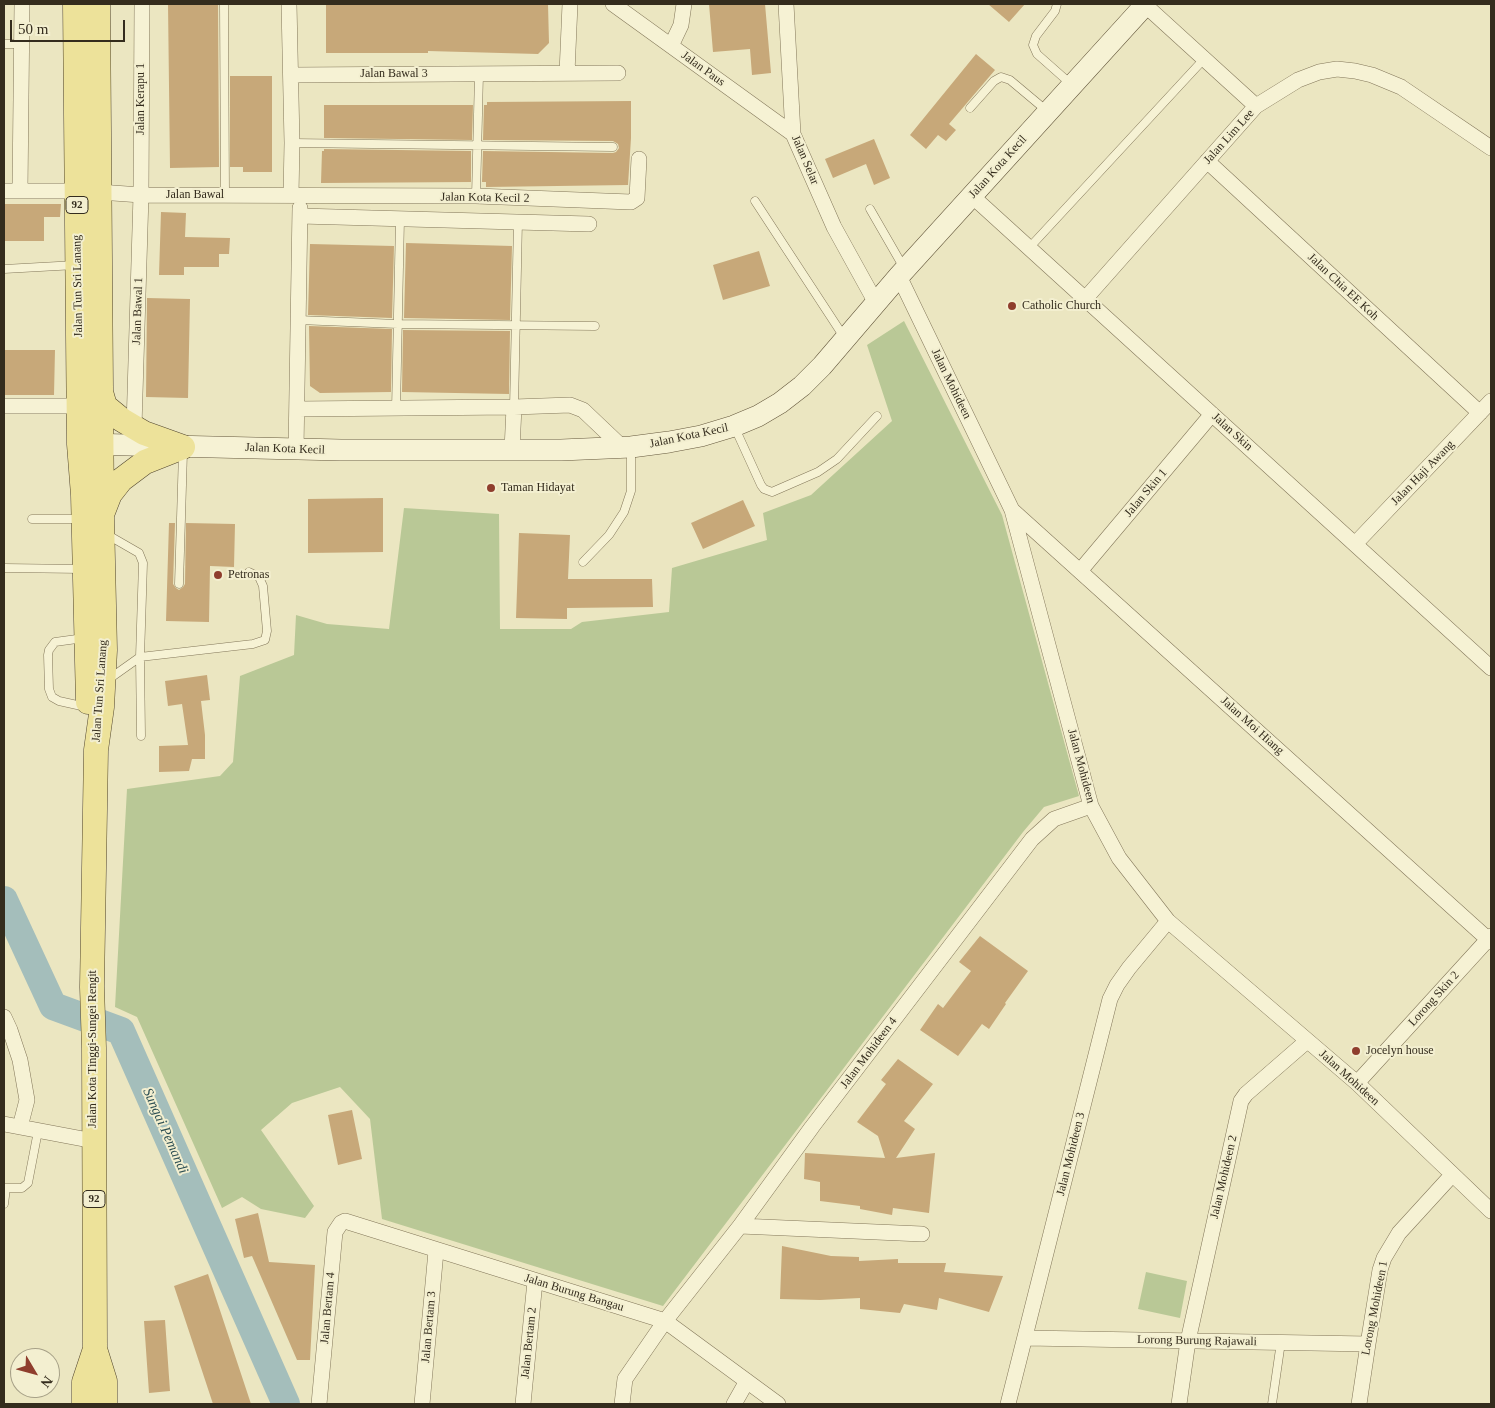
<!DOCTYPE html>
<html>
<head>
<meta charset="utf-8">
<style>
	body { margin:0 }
	#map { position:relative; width:1495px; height:1408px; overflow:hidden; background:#ebe6c1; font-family:"Times New Roman",serif }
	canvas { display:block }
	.frame { position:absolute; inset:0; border:5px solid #342c1d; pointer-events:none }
	.north { position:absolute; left:10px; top:1348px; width:50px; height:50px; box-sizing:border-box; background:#f3efd0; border:1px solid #a7a188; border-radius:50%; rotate:127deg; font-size:14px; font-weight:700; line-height:20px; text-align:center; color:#342c1d }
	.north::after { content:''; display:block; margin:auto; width:18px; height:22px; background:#8f3e2d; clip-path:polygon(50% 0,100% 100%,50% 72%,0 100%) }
	.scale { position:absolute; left:10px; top:20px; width:115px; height:22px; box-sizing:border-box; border:2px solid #342c1d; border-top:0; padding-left:6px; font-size:15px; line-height:18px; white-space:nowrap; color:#342c1d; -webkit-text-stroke:4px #f3efd0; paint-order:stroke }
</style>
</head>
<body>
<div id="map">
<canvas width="1495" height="1408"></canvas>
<div class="frame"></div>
<div class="north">N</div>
<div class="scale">50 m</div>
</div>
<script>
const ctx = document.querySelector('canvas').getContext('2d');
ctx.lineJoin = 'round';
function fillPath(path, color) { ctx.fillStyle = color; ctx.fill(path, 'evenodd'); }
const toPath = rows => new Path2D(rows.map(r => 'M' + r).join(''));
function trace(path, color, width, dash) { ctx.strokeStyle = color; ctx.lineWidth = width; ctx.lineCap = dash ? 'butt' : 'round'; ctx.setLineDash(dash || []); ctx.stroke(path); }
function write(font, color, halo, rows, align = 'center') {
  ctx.font = font + ' "Times New Roman",serif'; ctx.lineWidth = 4; ctx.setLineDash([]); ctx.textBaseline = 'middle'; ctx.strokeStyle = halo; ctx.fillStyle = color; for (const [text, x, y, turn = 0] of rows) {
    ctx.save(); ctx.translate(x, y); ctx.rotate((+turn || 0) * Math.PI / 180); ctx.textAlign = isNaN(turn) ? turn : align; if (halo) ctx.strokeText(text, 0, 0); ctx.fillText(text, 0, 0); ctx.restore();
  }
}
fillPath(toPath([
	[904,321,1002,515,1079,796,1044,807,1023,832,663,1306,382,1219,370,1119,340,1087,292,1103,261,1130,314,1206,305,1218,261,1209,242,1197,222,1208,137,1017,115,1007,127,789,220,776,233,762,240,676,294,655,296,615,327,624,389,629,404,508,499,514,500,629,571,629,582,622,669,612,672,568,767,540,763,513,811,495,892,421,867,345],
	[1146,1272,1187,1281,1180,1318,1138,1309]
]), '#b9c896');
trace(toPath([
	[4,900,53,1006,121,1031,286,1404]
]), '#a4bebb', 28);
fillPath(toPath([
	[168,4,218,4,219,167,170,168],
	[326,4,548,4,549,43,538,54,428,51,428,53,326,53],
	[709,4,765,4,771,73,752,75,750,49,713,52],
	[988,4,1025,4,1009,22],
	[976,54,995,70,949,124,956,130,946,141,938,135,926,149,910,135],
	[230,76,272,76,272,172,243,172,243,167,230,167],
	[631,101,631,138,628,185,486,187,486,182,482,182,483,151,613,153,616,152,619,148,618,144,613,141,483,140,484,105,487,105,487,102],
	[324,105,473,105,472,140,324,138],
	[874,139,890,178,874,185,866,164,833,178,825,159],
	[324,149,471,151,471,182,321,183,322,151,324,151],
	[4,204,61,204,60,217,44,217,44,241,4,241],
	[161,212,186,213,185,237,230,238,229,254,219,254,219,267,184,267,184,275,159,275],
	[406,243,512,246,510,320,404,318],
	[310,244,394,246,392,318,308,315],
	[759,251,770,286,723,300,713,265],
	[147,298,190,299,188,398,146,397],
	[309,326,392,329,391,392,320,393,310,386],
	[403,330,510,331,509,394,402,392],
	[4,350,55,350,54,395,4,395],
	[383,498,383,552,308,553,308,499],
	[743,500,755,526,703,549,691,523],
	[169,523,175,523,173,584,176,588,179,590,183,587,185,584,186,523,235,524,234,567,210,566,209,622,166,621],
	[519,533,570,535,568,579,652,579,653,607,567,608,567,619,516,618],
	[207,675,210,700,201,701,205,735,205,759,192,759,189,771,159,772,159,746,188,745,182,704,168,706,165,681],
	[980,936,1028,971,1005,1003,1006,1004,989,1029,982,1024,958,1056,920,1030,938,1004,943,1008,971,971,959,962],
	[898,1059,933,1084,904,1121,915,1129,896,1158,935,1153,929,1213,893,1208,892,1215,860,1209,860,1206,820,1201,820,1182,804,1179,805,1153,885,1158,878,1136,857,1122,886,1084,881,1080],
	[352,1110,362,1159,338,1165,328,1115],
	[258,1213,269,1262,315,1265,310,1360,297,1360,252,1256,244,1258,235,1219],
	[782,1246,831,1256,859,1257,859,1261,898,1259,898,1263,946,1263,944,1272,1003,1276,989,1312,939,1298,937,1310,904,1304,900,1313,860,1309,860,1298,820,1300,780,1299],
	[208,1274,251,1404,213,1404,174,1286],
	[165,1320,170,1391,149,1393,144,1321]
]), '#c7a879');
const lane = toPath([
	[224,4,225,195],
	[1057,4,1055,11,1036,36,1033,45,1037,54,1072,85],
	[4,44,22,44],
	[970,108,994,81,1001,77,1010,80,1047,111],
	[292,143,613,147],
	[476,196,479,74],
	[755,201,844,337],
	[870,209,904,268],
	[1029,248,1204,59],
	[4,269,76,265],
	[298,320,398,324,595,326],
	[514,407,518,221],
	[396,409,400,219],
	[735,428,761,485,764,489,772,492,818,472,837,459,877,416],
	[32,519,81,519],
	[106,534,139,553,143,563,140,657,109,679],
	[583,562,609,535,624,512,631,491,631,449],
	[4,568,82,569],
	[179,584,183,452],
	[84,638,55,642,49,650,48,655,49,689,52,697,59,701,86,707],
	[141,736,140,657,253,644,265,640,267,631,263,586,259,577,249,572],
	[4,1188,22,1188,28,1183,38,1131],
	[4,1204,6,1188],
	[1272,1404,1281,1342]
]);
const street = toPath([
	[22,4,20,191,77,191],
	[289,4,292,143,291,195],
	[613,4,793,134],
	[786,4,793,134,834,227,876,303],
	[1145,5,1256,106],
	[671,46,681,25,684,4],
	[567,73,570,4],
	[291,75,618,73],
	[1207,161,1480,413],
	[4,191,20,191],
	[99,192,141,195,476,196,631,202,637,198,639,159],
	[972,196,1491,668],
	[300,216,589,224],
	[899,276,1012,510,1091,806,1119,858,1168,921,1357,1083,1491,1211],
	[1085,299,1256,106,1298,80,1319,72,1337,69,1355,71,1372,75,1401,87,1491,148],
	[4,406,79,406],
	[297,409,514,407,570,405,583,410,622,447],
	[134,427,141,195,142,4],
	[296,449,300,208],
	[512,450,514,407],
	[1012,510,1491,942],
	[1355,544,1491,401],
	[1080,571,1212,414],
	[4,1017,10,1030,20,1060,27,1100,20,1127],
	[1357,1083,1491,936],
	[4,1124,94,1141],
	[740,1226,922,1234],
	[1026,1338,1368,1344],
	[319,1404,335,1232,341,1223,345,1221,665,1321,778,1404],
	[422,1404,436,1251],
	[523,1404,535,1281],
	[622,1404,625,1379,665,1321,740,1226,812,1127,1032,839,1054,819,1091,806],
	[734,1404,747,1381],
	[1008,1404,1110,999,1117,985,1129,968,1168,921],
	[1179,1404,1188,1341,1241,1101,1246,1094,1307,1041],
	[1359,1404,1368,1344,1380,1270,1384,1258,1399,1233,1452,1175]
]);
const secondary = toPath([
	[85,444,341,450,561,450,631,447,669,442,701,436,734,426,758,416,780,403,802,386,822,366,899,276,1146,4]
]);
const primary = toPath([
	[75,4,79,444,83,495,88,702],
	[98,4,102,517,105,650,102,707,96,750,92,987,94,1048,95,1349,105,1381,105,1404],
	[101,392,105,406,122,420,144,433,183,447],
	[103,512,110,494,121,480,145,462,183,447],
	[84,1404,84,1382,95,1349]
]);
trace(lane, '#83775a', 9);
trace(street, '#83775a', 16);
trace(secondary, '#65583d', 22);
trace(primary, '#51452e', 25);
trace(lane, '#f6f2d4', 8);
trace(street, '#f6f2d4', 15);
trace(secondary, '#f6f2d4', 21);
trace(primary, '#ede29a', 24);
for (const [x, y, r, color] of [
	[1012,306,5,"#8f3e2d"],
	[491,488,5,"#8f3e2d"],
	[218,575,5,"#8f3e2d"],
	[1356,1051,5,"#8f3e2d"]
]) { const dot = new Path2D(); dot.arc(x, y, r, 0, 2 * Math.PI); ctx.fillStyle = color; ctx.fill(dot); trace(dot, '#f3efd0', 2); }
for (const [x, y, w] of [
	[77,205,22],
	[94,1199,22]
]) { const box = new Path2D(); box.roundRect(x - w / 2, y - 8.5, w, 17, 4); ctx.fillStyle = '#f3efd0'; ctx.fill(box); trace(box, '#342c1d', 1); }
write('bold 11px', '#342c1d', null, [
	["92",77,205],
	["92",94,1199]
]);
write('12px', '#342c1d', '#f3efd0', [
	["Jalan Paus",703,69,36],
	["Jalan Bawal 3",394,74],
	["Jalan Kerapu 1",141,99,-90],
	["Jalan Lim Lee",1229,137,-48],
	["Jalan Selar",805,160,67],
	["Jalan Kota Kecil",998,167,-48],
	["Jalan Bawal",195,195],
	["Jalan Kota Kecil 2",485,198,1],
	["Jalan Tun Sri Lanang",78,286,-91],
	["Jalan Chia EE Koh",1343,287,43],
	["Jalan Bawal 1",138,311,-88],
	["Jalan Mohideen",951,384,64],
	["Jalan Skin",1232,432,42],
	["Jalan Kota Kecil",689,436,-12],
	["Jalan Kota Kecil",285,449,2],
	["Jalan Haji Awang",1423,473,-46],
	["Jalan Skin 1",1146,493,-50],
	["Jalan Tun Sri Lanang",100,691,-86],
	["Jalan Moi Hiang",1252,726,42],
	["Jalan Mohideen",1081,766,75],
	["Lorong Skin 2",1434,999,-48],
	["Jalan Kota Tinggi-Sungei Rengit",93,1049,-90],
	["Jalan Mohideen 4",869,1053,-53],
	["Jalan Mohideen",1349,1078,42],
	["Jalan Mohideen 3",1071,1154,-76],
	["Jalan Mohideen 2",1224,1177,-77],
	["Jalan Burung Bangau",574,1293,17],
	["Jalan Bertam 4",328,1308,-85],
	["Lorong Mohideen 1",1375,1308,-79],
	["Jalan Bertam 3",429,1327,-85],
	["Lorong Burung Rajawali",1197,1341,1],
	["Jalan Bertam 2",529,1343,-84]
]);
write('12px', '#342c1d', '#f3efd0', [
	["Catholic Church",1022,306],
	["Taman Hidayat",501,488],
	["Petronas",228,575],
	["Jocelyn house",1366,1051]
], 'left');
write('italic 14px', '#2d4f53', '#f3efd0', [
	["Sungai Pemandi",165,1131,66]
]);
</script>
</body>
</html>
